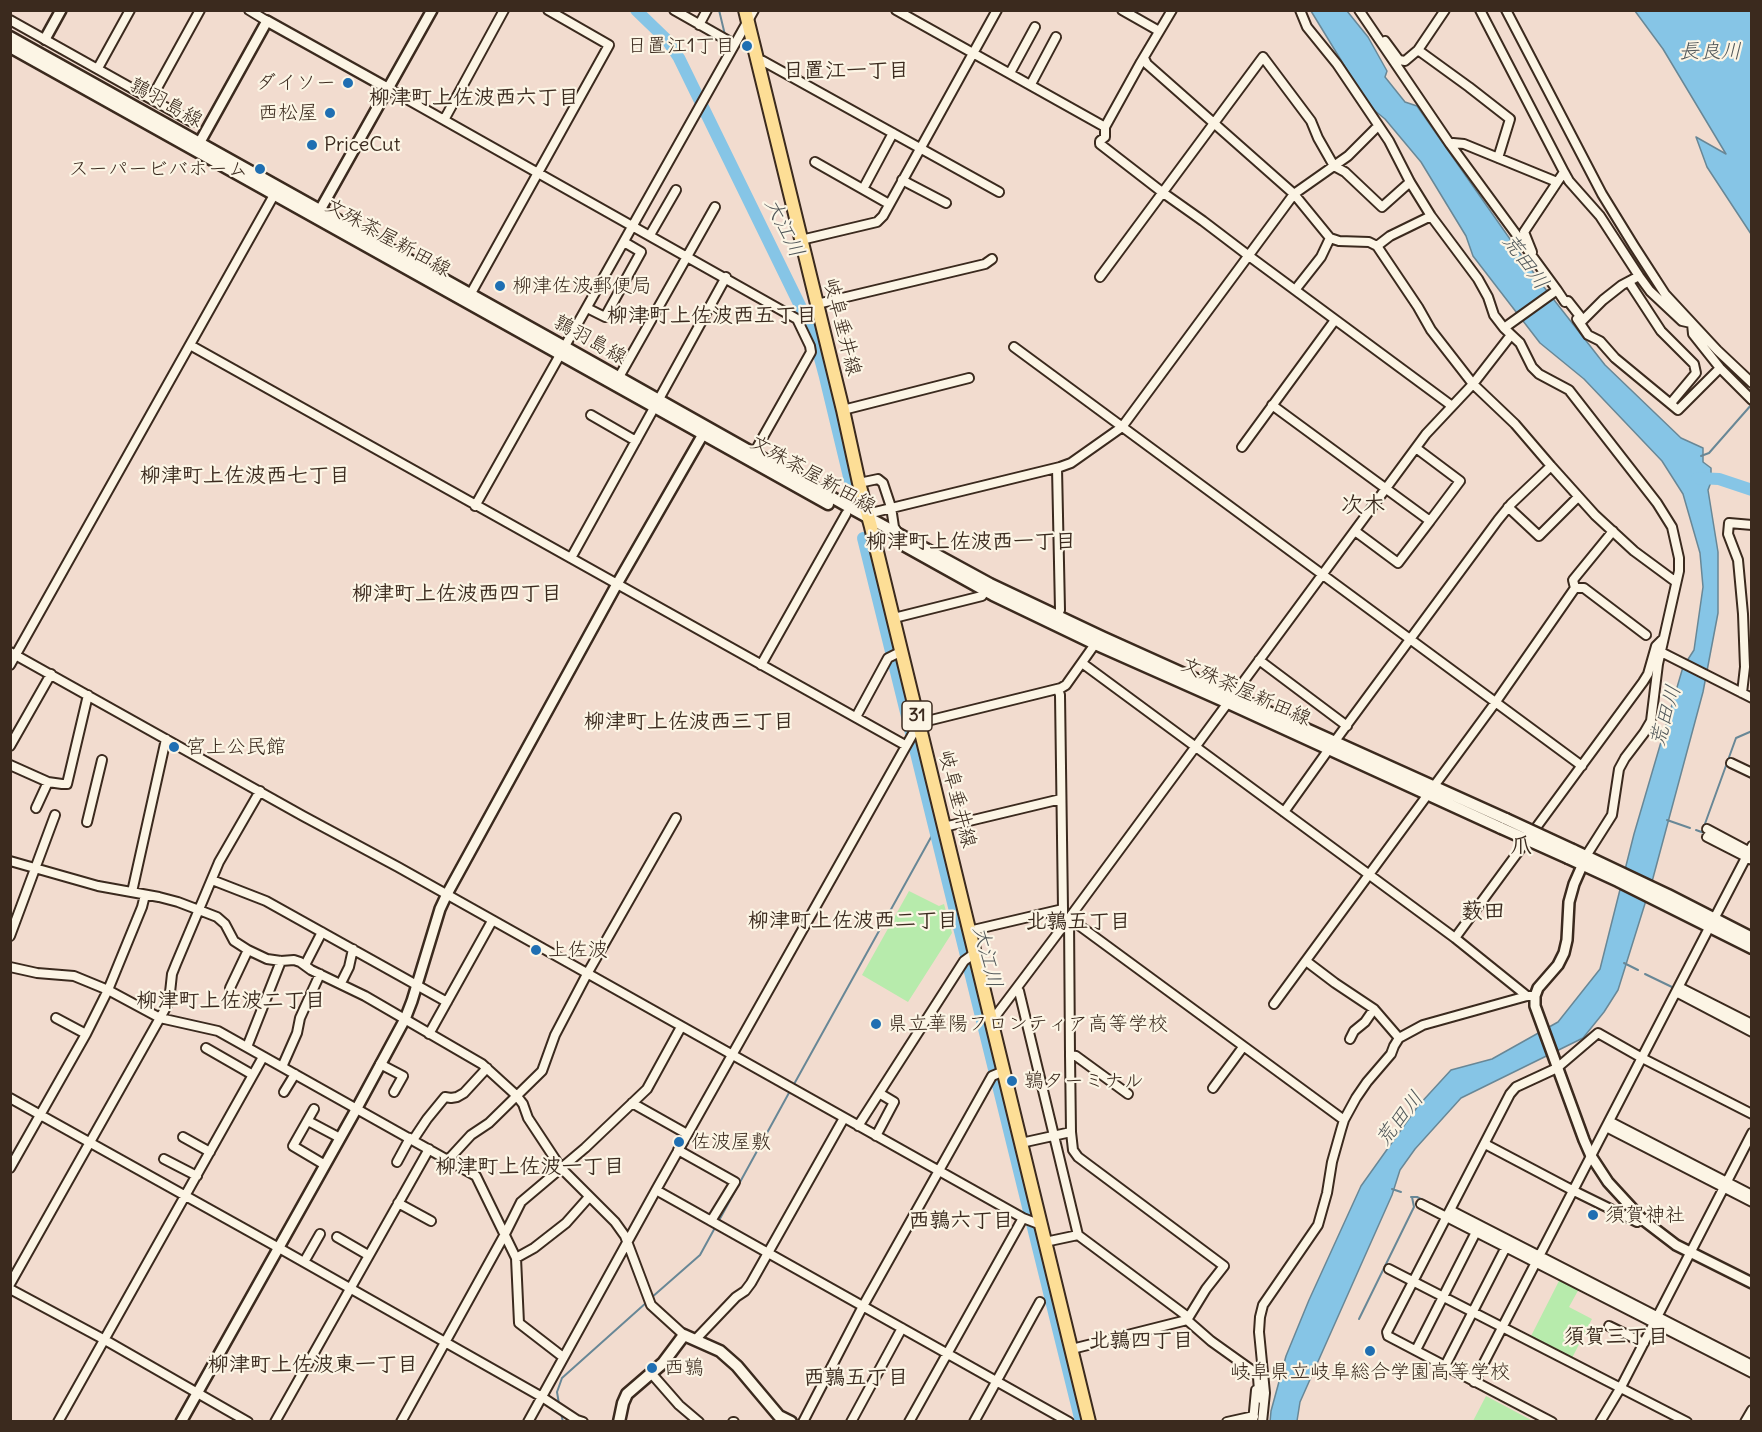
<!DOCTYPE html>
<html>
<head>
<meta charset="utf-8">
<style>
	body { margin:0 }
	#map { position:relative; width:1762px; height:1432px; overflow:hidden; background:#f2dccf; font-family:Delius,sans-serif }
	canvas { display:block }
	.frame { position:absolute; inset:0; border:12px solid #3b2a1e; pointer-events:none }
</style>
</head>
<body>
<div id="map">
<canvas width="1762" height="1432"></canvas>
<div class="frame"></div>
</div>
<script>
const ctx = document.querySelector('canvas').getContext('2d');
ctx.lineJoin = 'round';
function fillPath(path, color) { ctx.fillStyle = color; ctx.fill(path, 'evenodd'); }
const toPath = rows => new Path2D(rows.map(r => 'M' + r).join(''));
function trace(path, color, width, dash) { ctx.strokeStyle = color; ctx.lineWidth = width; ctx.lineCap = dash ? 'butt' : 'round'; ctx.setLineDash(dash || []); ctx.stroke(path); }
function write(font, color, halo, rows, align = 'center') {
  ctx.font = font + ' Delius,"Klee One",sans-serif'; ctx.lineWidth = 4.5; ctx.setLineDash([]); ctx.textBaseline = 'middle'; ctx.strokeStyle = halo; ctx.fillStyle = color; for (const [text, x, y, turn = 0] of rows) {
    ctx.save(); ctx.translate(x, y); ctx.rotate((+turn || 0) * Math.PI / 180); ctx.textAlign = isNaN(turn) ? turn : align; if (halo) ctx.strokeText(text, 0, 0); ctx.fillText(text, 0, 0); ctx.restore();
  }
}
fillPath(toPath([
	[909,891,939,906,944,904,952,933,908,1002,862,975],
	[1561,1277,1580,1287,1569,1307,1592,1319,1571,1360,1530,1338],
	[1486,1396,1533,1421,1473,1421]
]), '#b7ebac');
const water = toPath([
	[1311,11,1347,11,1368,37,1387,71,1385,77,1405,102,1417,106,1540,282,1605,365,1681,438,1703,448,1703,462,1711,468,1711,482,1708,490,1718,552,1718,613,1703,692,1653,878,1618,990,1604,1012,1583,1038,1461,1098,1415,1149,1400,1170,1392,1195,1300,1402,1297,1421,1270,1422,1271,1411,1286,1356,1309,1300,1361,1186,1418,1106,1451,1070,1492,1059,1558,1022,1600,969,1634,834,1683,667,1694,650,1703,587,1700,553,1683,494,1662,461,1584,379,1540,343,1473,256,1466,236,1421,162,1385,119,1369,106,1311,11],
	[1635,11,1751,11,1751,234,1707,167,1696,137,1726,154,1663,49,1635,11]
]);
fillPath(water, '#86c5e6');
trace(water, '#688796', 1.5);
trace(toPath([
	[719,10,725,35],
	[1701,456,1709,453,1752,404],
	[1667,820,1690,828],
	[1696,830,1707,834],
	[1702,832,1736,738,1752,731],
	[1624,963,1638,970],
	[1645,974,1674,988],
	[1598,1038,1634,1058],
	[793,1086,935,830],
	[1614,1119,1620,1108],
	[1392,1189,1401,1192],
	[1411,1197,1417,1197,1447,1212],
	[1484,1232,1535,1258],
	[1559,1270,1578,1280],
	[651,1298,700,1255,790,1091],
	[1359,1319,1414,1207,1412,1197],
	[559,1404,557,1392,562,1378,647,1302],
	[561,1413,563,1422]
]), '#688796', 2);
trace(toPath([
	[636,10,667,40,679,58,808,322,814,336,825,377,851,485],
	[1697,478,1719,479,1752,490],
	[863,538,1081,1422]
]), '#86c5e6', 12);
const minor = toPath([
	[249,10,267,21],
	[674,10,734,44],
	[896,10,1105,127],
	[1122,10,1159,31],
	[1172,10,1141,62,1105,127,1105,137,1100,141,1100,144,1162,192,1203,221,1249,256,1452,406],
	[1300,10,1307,27,1337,64,1389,141,1410,182,1431,216,1478,279,1488,297,1494,315,1504,328,1520,343,1532,367,1539,374,1569,390,1657,503,1672,527,1679,558,1679,571,1658,664,1651,721,1644,733,1625,758,1619,769,1612,815,1586,856],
	[1359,10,1450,144,1557,290],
	[1480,10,1564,172],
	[1506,10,1602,194,1634,246,1665,294,1717,350,1752,383],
	[10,20,192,122],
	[699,25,707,10],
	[1385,41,1399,60,1405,61,1418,50,1445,10],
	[1418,50,1469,87,1510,119,1498,158],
	[1144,58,1147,64,1294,194,1330,238,1339,241,1369,242,1377,246,1418,307,1431,330,1473,384,1515,424,1551,466,1595,515,1634,551,1676,582],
	[758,60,763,61,999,192],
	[98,68,130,10],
	[1010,73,1035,27],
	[1031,84,1056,37],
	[389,89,797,319,810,346,811,352,754,453],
	[151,99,200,10],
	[444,120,504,10],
	[1450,144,1453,143,1464,144,1557,182],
	[815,162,889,204],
	[902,180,946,203],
	[863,189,893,133],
	[650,235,676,190],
	[801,240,877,222,883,216,997,10],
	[1377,246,1390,236,1431,216],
	[1532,252,1524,232,1564,172,1569,181,1600,216,1639,276],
	[1100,277,1263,57,1311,121,1318,138,1334,166,1345,172,1382,207,1410,182],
	[1629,282,1661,331,1694,364,1696,373,1671,403],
	[1295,290,1321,257,1330,238],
	[470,295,609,45,548,10],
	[817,304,985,264,992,259],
	[587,308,605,317,641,252,624,242],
	[1577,319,1588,335,1600,341,1615,358,1678,410,1720,368],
	[1692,324,1693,334,1720,368,1752,400],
	[1504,328,1557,290,1565,302,1568,301,1583,320,1603,300,1622,285,1639,276,1650,291,1682,321,1691,323],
	[190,345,905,745],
	[1014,347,1582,766],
	[619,377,715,207],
	[659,399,726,277],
	[1272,405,1430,521,1460,481,1416,448],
	[843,410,969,378],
	[591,415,636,441],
	[1242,447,1335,320],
	[1057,468,1060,610,1057,616],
	[859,483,878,479,883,483,891,507,894,527,898,533],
	[475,506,754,10],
	[1508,507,1539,536,1578,497],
	[867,514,1060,467,1071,463,1122,427,1294,194,1348,156,1378,126],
	[1355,531,1398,563,1430,521],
	[571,558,654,408],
	[1575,588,1584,588,1646,635],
	[894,618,982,596,985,591],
	[10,652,303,816,398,867,1023,1218,1036,1223,1041,1222],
	[1661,652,1752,698],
	[1259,660,1347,726],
	[1082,663,1455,938,1527,996],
	[10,665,274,195],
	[761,665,846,514],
	[1058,689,1060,695,1063,909,1063,918,1067,921],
	[1742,693,1745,667,1743,614,1738,560,1728,534,1729,523,1752,525],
	[856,717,888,658,902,651],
	[1335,741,1498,520,1511,504,1551,466],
	[10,746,51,674],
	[1731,763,1752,773],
	[10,765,48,782,62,784,67,784,88,695],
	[36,808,48,782],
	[1284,812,1329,749],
	[87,822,102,760],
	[944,827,1061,799],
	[1707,829,1752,853],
	[1707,837,1752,860],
	[10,861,98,886,159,897,178,902,199,910,217,917,225,924,234,941,248,950,267,959,281,961,294,960,300,962,311,970,365,996,482,1064,516,1095,523,1104,528,1118,561,1168,615,1222,625,1236,651,1305,684,1335],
	[212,880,266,901,447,1002],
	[132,892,166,739],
	[1069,918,1344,1120],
	[1069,918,1070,1055],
	[1714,919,1752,846],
	[969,931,1063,909],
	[10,936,55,815],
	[1455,938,1643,682,1648,674,1656,646,1663,639],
	[1306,961,1335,983,1374,1009,1399,1038],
	[305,965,322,932],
	[10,967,37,973,74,976,108,990,160,1018,218,1031,476,1176,516,1258,519,1323,563,1357],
	[341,983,349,967,353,949],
	[1679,987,1752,1024],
	[230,988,248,950],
	[1016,989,1019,991,1078,1235,1045,1242],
	[1676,992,1752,1032],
	[1274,1004,1495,703,1575,588,1573,580,1613,531],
	[56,1018,86,1034],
	[991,1020,994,1018,1067,921,1426,434,1473,384,1511,335],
	[429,1034,492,921],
	[1350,1039,1354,1031,1365,1022,1374,1009],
	[247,1047,281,961],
	[206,1048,253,1075],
	[380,1064,403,1076,394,1092],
	[282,1067,297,1033,300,1018,320,974],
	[1213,1088,1243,1047],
	[284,1092,295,1074],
	[10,1098,279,1248,542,1397,577,1420,583,1422],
	[632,1103,687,1134],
	[314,1109,293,1146,325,1165],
	[308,1121,340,1138],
	[1609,1121,1752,1195],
	[858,1126,964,961,975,953],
	[1606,1127,1752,1202],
	[1071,1132,1070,1055,1076,1056,1128,1094],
	[876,1136,894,1102,879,1093],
	[183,1137,210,1152],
	[413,1140,427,1119,445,1097,451,1098,457,1097,464,1093,487,1068],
	[1021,1143,1071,1132,1073,1150,1078,1157,1224,1266,1206,1289,1187,1320],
	[1485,1144,1574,1191,1637,1222,1642,1219],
	[678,1150,735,1182,711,1221],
	[164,1159,197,1176],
	[448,1160,471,1135,489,1123,542,1071,555,1035,587,974,676,818],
	[397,1162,410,1138],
	[10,1168,86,1034,108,990,142,907,145,895],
	[656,1190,1069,1422],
	[398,1203,431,1221],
	[1421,1204,1752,1373],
	[1450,1210,1752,1365],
	[1078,1235,1188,1317],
	[337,1237,368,1255],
	[516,1258,534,1248,566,1223,589,1197],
	[304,1262,320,1234],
	[1389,1269,1687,1422],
	[10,1284,169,1002,172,974,176,964,219,862,260,791],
	[10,1289,105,1340,248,1422],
	[1187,1320,1211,1341,1253,1371,1258,1377,1259,1391,1263,1401],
	[1609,1326,1644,1343],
	[696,1339,736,1297,745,1291,751,1283,844,1118],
	[1072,1349,1187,1320],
	[1416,1350,1476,1232],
	[1445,1366,1506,1247],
	[651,1373,679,1405,699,1422],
	[1474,1382,1710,926],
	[58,1422,263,1057],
	[275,1422,429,1149],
	[401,1422,505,1234,521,1202,585,1148,647,1089,681,1027],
	[528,1422,656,1190,919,723,1061,688,1066,685,1095,644],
	[733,1422,734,1422],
	[803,1422,863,1306,992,1076,1004,1071],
	[851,1422,902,1328],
	[909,1422,1023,1218],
	[974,1422,1040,1302],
	[1227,1422,1254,1416],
	[1253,1422,1256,1390],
	[1262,1422,1265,1393,1259,1332,1260,1317,1263,1305,1318,1225,1327,1193,1332,1162,1341,1130,1344,1120,1356,1098,1367,1082,1391,1054,1394,1046,1399,1038,1423,1025,1527,996,1535,996],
	[1552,1422,1388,1336,1387,1332,1510,1094,1516,1087,1557,1068,1598,1033,1642,1058,1752,1114],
	[1600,1422,1621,1387,1752,1133],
	[1745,1422,1752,1410]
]);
const tertiary = toPath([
	[45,39,61,10],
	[196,149,267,21,389,89],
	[320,210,432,10],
	[1585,859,1574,884,1569,902,1567,940,1564,953,1558,965,1538,988,1535,996,1535,1006,1584,1140,1591,1156,1608,1182,1642,1219,1676,1245,1752,1283],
	[181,1422,357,1108,405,1019,412,1001,440,909,447,894,617,584,706,429]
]);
const secondary = toPath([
	[10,37,565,347,849,507,990,584,1102,637,1506,819],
	[10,47,828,504],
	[905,546,993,595,1095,644,1228,703,1501,828],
	[1573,850,1668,895,1752,938],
	[1568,858,1618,881,1752,948],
	[619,1422,623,1403,627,1394,663,1363,684,1335,720,1351,737,1366,779,1416,791,1422]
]);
const primary = toPath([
	[745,10,843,410,859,483,871,527,1089,1422]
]);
trace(minor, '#3b2a1e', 12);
trace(tertiary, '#3b2a1e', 14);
trace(secondary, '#3b2a1e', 15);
trace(primary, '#3b2a1e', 16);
trace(minor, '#fcf5e5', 8);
trace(tertiary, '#fcf5e5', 9);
trace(secondary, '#fcf5e5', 10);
trace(primary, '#fdde96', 12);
const secondaryBridge = toPath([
	[1506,819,1573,850],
	[1501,828,1568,858]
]);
trace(secondaryBridge, '#3b2a1e', 15, []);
trace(secondaryBridge, '#fcf5e5', 10);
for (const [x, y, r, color] of [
	[747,46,6,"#1f6fb2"],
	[348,83,6,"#1f6fb2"],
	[330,113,6,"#1f6fb2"],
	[312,145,6,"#1f6fb2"],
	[260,169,6,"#1f6fb2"],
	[500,286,6,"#1f6fb2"],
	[174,747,6,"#1f6fb2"],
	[536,950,6,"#1f6fb2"],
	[876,1024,6,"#1f6fb2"],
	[1012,1081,6,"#1f6fb2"],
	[679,1142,6,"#1f6fb2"],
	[1593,1215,6,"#1f6fb2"],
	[1370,1351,6,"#1f6fb2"],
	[652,1368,6,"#1f6fb2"]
]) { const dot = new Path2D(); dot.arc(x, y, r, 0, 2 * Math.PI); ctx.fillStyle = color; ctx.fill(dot); trace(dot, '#fcf5e5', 2); }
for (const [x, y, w] of [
	[917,716,30]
]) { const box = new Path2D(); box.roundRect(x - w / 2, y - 15, w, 30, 4.5); ctx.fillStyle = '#fcf5e5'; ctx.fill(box); trace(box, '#3b2a1e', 1.5); }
write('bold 18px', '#3b2a1e', null, [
	["31",917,716]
]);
write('20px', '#3b2a1e', '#fcf5e5', [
	["日置江1丁目",735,46,"right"],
	["ダイソー",336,83,"right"],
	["西松屋",318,113,"right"],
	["PriceCut",324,145],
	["スーパービバホーム",248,169,"right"],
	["柳津佐波郵便局",512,286],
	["宮上公民館",186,747],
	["上佐波",548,950],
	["県立華陽フロンティア高等学校",888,1024],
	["鶉ターミナル",1024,1081],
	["佐波屋敷",691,1142],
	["須賀神社",1605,1215],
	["西鶉",664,1368],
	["岐阜県立岐阜総合学園高等学校",1370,1372,"center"]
], 'left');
write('20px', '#3b2a1e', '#fcf5e5', [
	["鶉羽島線",166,103,29],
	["文殊茶屋新田線",388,238,29],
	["岐阜垂井線",842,327,76],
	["鶉羽島線",590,340,29],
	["文殊茶屋新田線",813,475,29],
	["文殊茶屋新田線",1246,692,24],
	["岐阜垂井線",957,799,76]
]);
write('italic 21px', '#52585a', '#fcf5e5', [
	["長良川",1710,52],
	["大江川",784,228,64],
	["荒田川",1525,262,54],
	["荒田川",1666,716,-74],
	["大江川",987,957,76],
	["荒田川",1400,1119,-52]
]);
write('bold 21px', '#3b2a1e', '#fcf5e5', [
	["日置江一丁目",846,71],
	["柳津町上佐波西六丁目",474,98],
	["柳津町上佐波西五丁目",712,316],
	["柳津町上佐波西七丁目",245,476],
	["柳津町上佐波西一丁目",971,542],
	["柳津町上佐波西四丁目",457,594],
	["柳津町上佐波西三丁目",689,722],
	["柳津町上佐波西二丁目",853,921],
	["北鶉五丁目",1078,922],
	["柳津町上佐波二丁目",231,1001],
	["柳津町上佐波一丁目",530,1167],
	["西鶉六丁目",961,1221],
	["須賀三丁目",1616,1337],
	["北鶉四丁目",1141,1341],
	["柳津町上佐波東一丁目",313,1365],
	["西鶉五丁目",856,1378]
]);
write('bold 22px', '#3b2a1e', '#fcf5e5', [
	["次木",1363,506],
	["爪",1521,846],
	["薮田",1483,912]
]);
</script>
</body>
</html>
